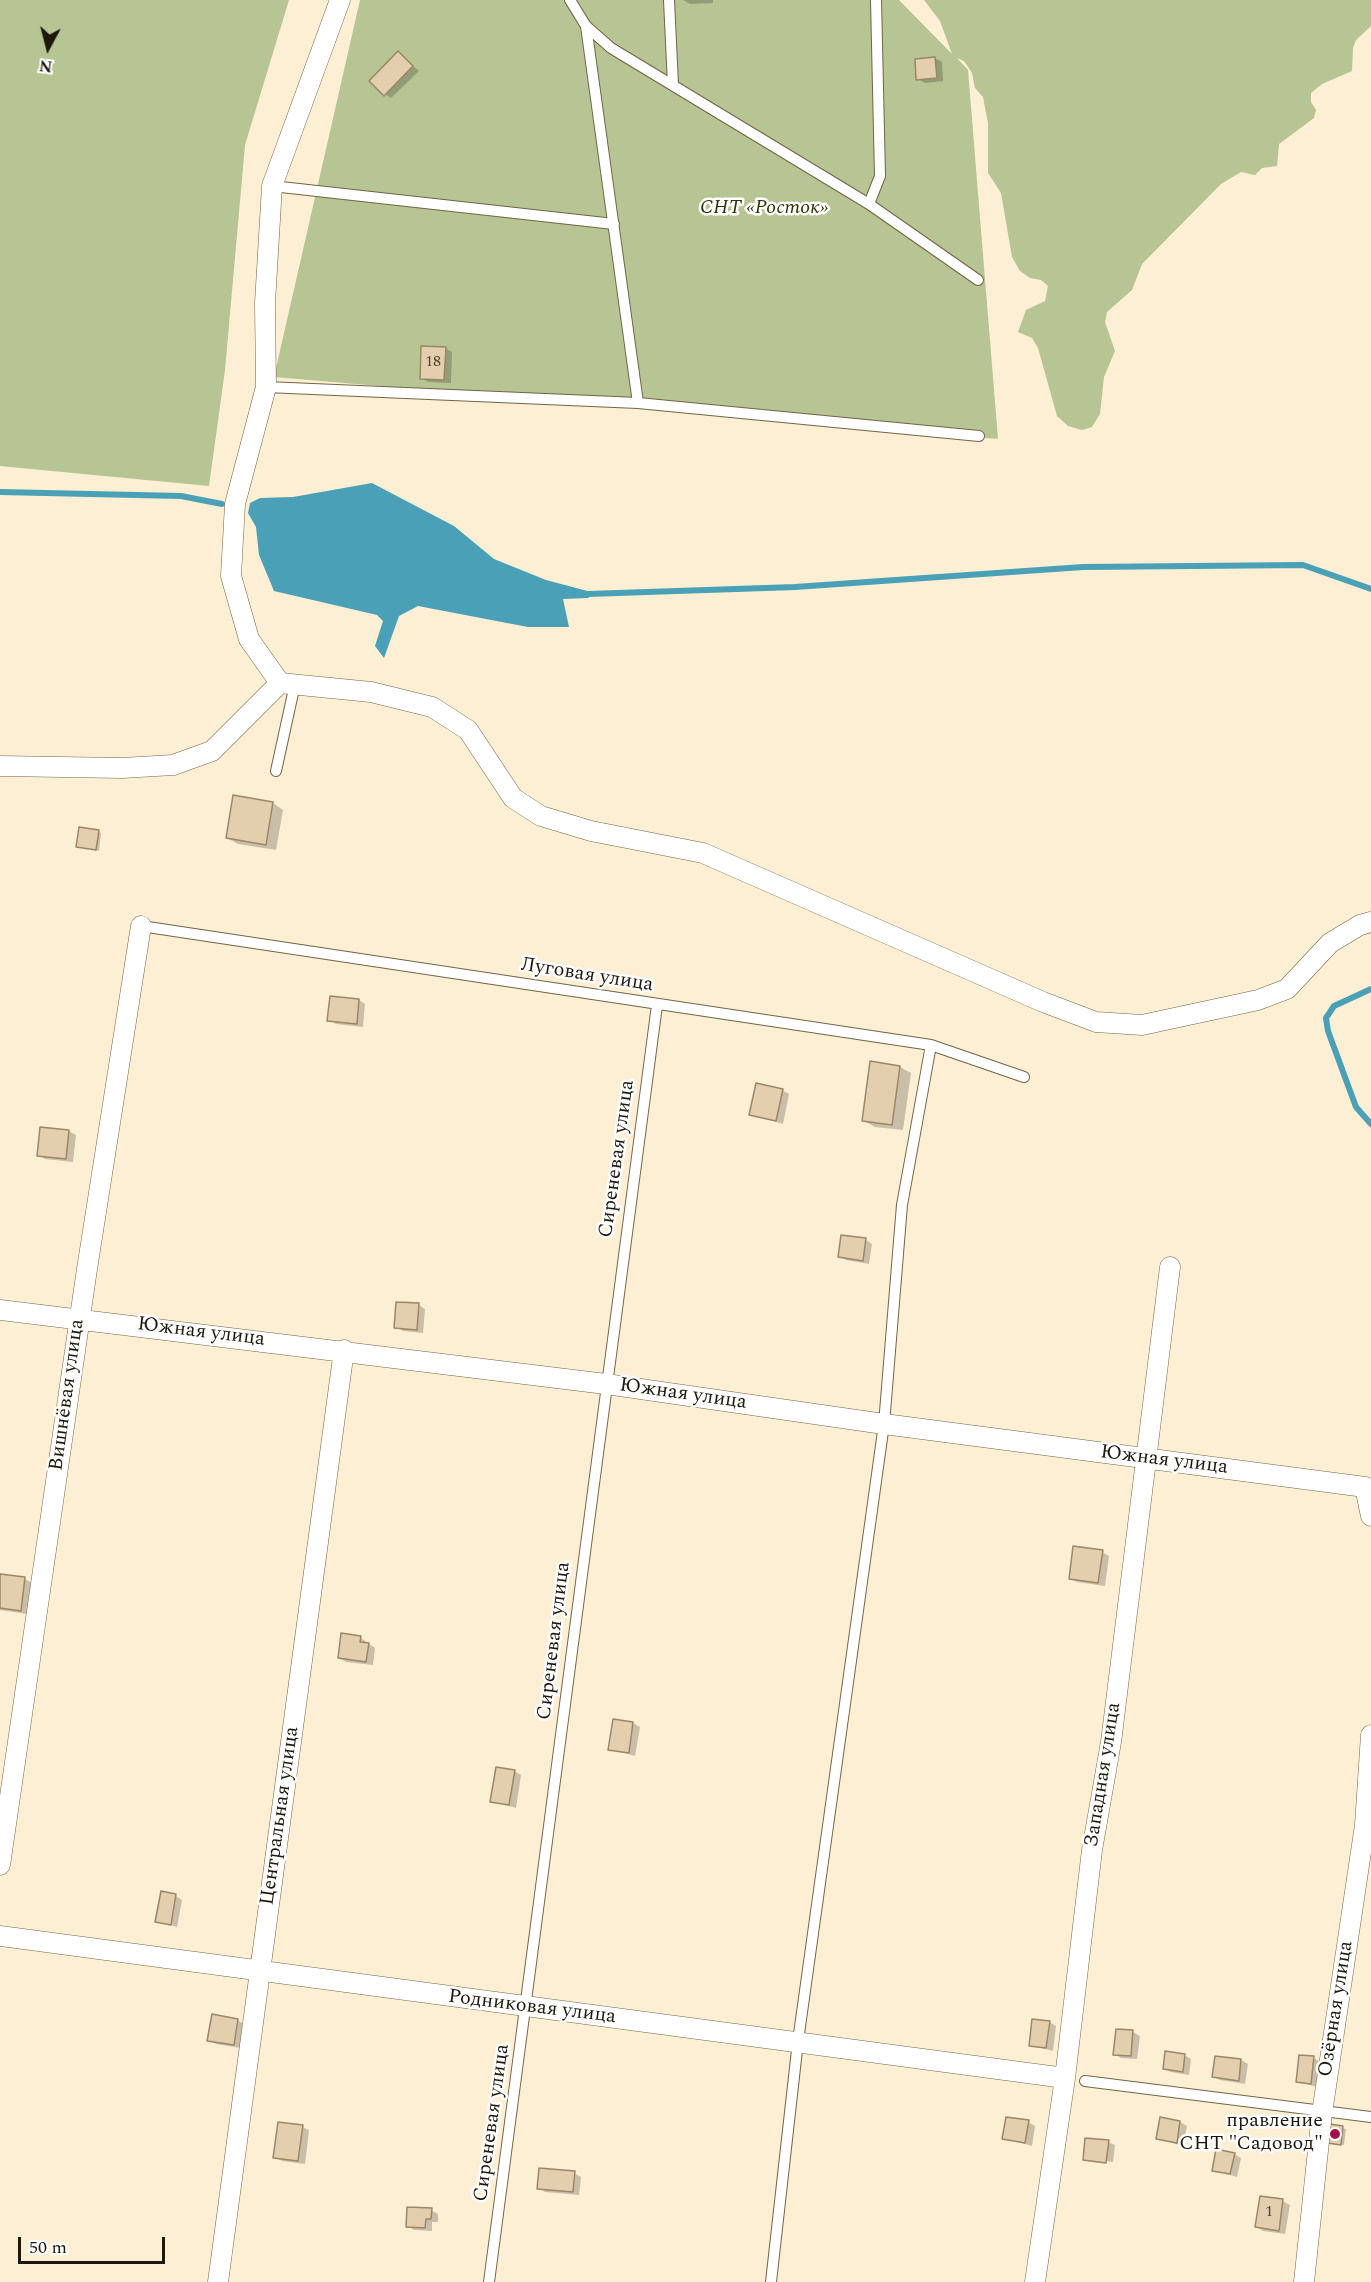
<!DOCTYPE html>
<html>
<head>
<meta charset="utf-8">
<style>
	body { margin:0 }
	#map { position:relative; width:1371px; height:2282px; overflow:hidden; background:#fcefd3; font-family:Spectral,serif }
	canvas { display:block }
	.north { position:absolute; left:18px; top:18px; width:60px; height:60px; -webkit-text-stroke:4px #fefefe; paint-order:stroke; rotate:187deg; font-size:16px; font-weight:700; line-height:24px; text-align:center; color:#1d180b }
	.north::after { content:''; display:block; margin:auto; width:21px; height:27px; background:#1d180b; clip-path:polygon(50% 0,100% 100%,50% 72%,0 100%) }
	.scale { position:absolute; left:18px; top:2237px; width:147px; height:27px; box-sizing:border-box; border:3px solid #1d180b; border-top:0; padding-left:8px; font-size:18px; line-height:21px; white-space:nowrap; color:#1d180b; -webkit-text-stroke:4px #fefefe; paint-order:stroke }
</style>
</head>
<body>
<div id="map">
<canvas width="1371" height="2282"></canvas>
<div class="north">N</div>
<div class="scale">50 m</div>
</div>
<script>
const ctx = document.querySelector('canvas').getContext('2d');
ctx.lineJoin = 'round';
function fillPath(path, color) { ctx.fillStyle = color; ctx.fill(path, 'evenodd'); }
const toPath = rows => new Path2D(rows.map(r => 'M' + r).join(''));
function trace(path, color, width, dash) { ctx.strokeStyle = color; ctx.lineWidth = width; ctx.lineCap = dash ? 'butt' : 'round'; ctx.setLineDash(dash || []); ctx.stroke(path); }
function write(font, color, halo, rows, align = 'center') {
  ctx.font = font + ' Spectral,serif'; ctx.lineWidth = 5; ctx.setLineDash([]); ctx.textBaseline = 'middle'; ctx.strokeStyle = halo; ctx.fillStyle = color; for (const [text, x, y, turn = 0] of rows) {
    ctx.save(); ctx.translate(x, y); ctx.rotate((+turn || 0) * Math.PI / 180); ctx.textAlign = isNaN(turn) ? turn : align; if (halo) ctx.strokeText(text, 0, 0); ctx.fillText(text, 0, 0); ctx.restore();
  }
}
fillPath(toPath([
	[0,0,289,0,245,145,225,370,209,486,0,466],
	[360,0,899,0,952,54,940,21,924,0,1371,0,1371,26,1356,40,1353,48,1352,71,1322,84,1311,93,1311,102,1316,110,1314,118,1279,144,1277,166,1262,168,1255,175,1241,172,1221,184,1142,264,1132,290,1107,312,1105,322,1115,351,1104,377,1100,414,1092,427,1082,430,1068,426,1057,416,1038,348,1032,338,1018,332,1026,310,1045,301,1048,286,1041,280,1030,278,1020,271,1012,257,1001,193,988,173,988,123,983,97,975,88,972,73,964,61,957,58,968,70,998,439,274,377]
]), '#b7c493');
fillPath(toPath([
	[372,483,454,526,494,559,546,580,595,593,588,598,563,599,569,627,528,627,418,606,399,616,384,658,375,646,383,621,377,615,274,591,259,555,256,527,248,513,250,503,260,498,293,497]
]), '#4aa0b6');
fillPath(toPath([
	[683,0,713,0,713,3,690,4],
	[398,53,419,71,391,98,385,94],
	[935,58,942,62,943,81,925,83,918,79],
	[445,348,452,352,451,383,428,382,421,378],
	[273,803,283,810,276,850,238,844,227,838],
	[99,832,101,833,99,851,78,846],
	[359,1000,365,1004,363,1027,336,1024,329,1020],
	[872,1063,900,1067,911,1073,903,1130,875,1127,864,1121],
	[782,1090,789,1094,783,1124,751,1114],
	[42,1129,69,1131,76,1135,73,1162,45,1159,39,1155],
	[866,1240,872,1244,869,1264,846,1260,839,1256],
	[419,1305,425,1309,423,1333,403,1331,396,1327],
	[1102,1552,1109,1556,1105,1586,1077,1582,1070,1578],
	[0,1575,25,1579,32,1583,27,1614,0,1610],
	[361,1638,375,1648,373,1665,346,1662,339,1658],
	[614,1721,633,1723,640,1727,635,1756,610,1749],
	[514,1771,521,1775,516,1808,492,1801],
	[176,1896,182,1900,177,1927,157,1921],
	[237,2020,244,2024,240,2048,216,2044,209,2040],
	[1049,2022,1056,2026,1053,2051,1030,2045],
	[1117,2030,1133,2032,1140,2036,1137,2059,1121,2058,1115,2054],
	[1184,2055,1191,2059,1189,2075,1171,2072,1164,2069],
	[1216,2057,1241,2060,1248,2064,1245,2084,1220,2080,1214,2077],
	[1314,2058,1320,2062,1318,2087,1298,2082],
	[1028,2122,1035,2126,1032,2146,1004,2138],
	[1180,2122,1187,2126,1183,2146,1158,2139],
	[1331,2126,1346,2129,1344,2145,1329,2142],
	[302,2127,309,2130,305,2164,282,2161,275,2157],
	[1108,2142,1115,2145,1113,2162,1090,2159,1090,2162,1084,2159],
	[1234,2154,1241,2158,1237,2177,1213,2170],
	[574,2173,581,2177,579,2195,545,2192,539,2188],
	[1261,2198,1283,2201,1290,2205,1285,2234,1263,2231,1257,2227],
	[431,2210,438,2214,438,2222,432,2222,432,2231,414,2230,408,2226]
]), '#0003');
trace(toPath([
	[0,492,181,496,222,504],
	[588,594,795,587,1083,567,1303,565,1371,589],
	[1371,989,1334,1006,1326,1018,1328,1031,1356,1107,1371,1124]
]), '#4aa0b6', 6);
const building = toPath([
	[398,51,413,66,384,96,369,81,398,51],
	[935,57,937,78,916,80,915,59,935,57],
	[421,346,446,347,444,380,420,379,421,346],
	[233,795,273,802,266,845,226,838,233,795],
	[79,827,99,830,96,850,76,847,79,827],
	[330,996,359,999,357,1024,327,1021,330,996],
	[870,1061,900,1066,892,1125,862,1121,870,1061],
	[756,1083,783,1089,776,1121,749,1115,756,1083],
	[40,1127,69,1130,66,1159,37,1156,40,1127],
	[841,1235,866,1238,863,1261,838,1257,841,1235],
	[396,1302,419,1303,417,1330,394,1328,396,1302],
	[1073,1546,1103,1550,1098,1583,1069,1579,1073,1546],
	[0,1574,25,1577,21,1611,0,1608,0,1574],
	[341,1633,361,1636,360,1642,369,1643,366,1662,338,1658,341,1633],
	[613,1719,633,1722,629,1753,608,1750,613,1719],
	[496,1767,515,1770,509,1805,490,1802,496,1767],
	[161,1891,176,1894,171,1925,155,1922,161,1891],
	[212,2014,238,2019,234,2045,207,2041,212,2014],
	[1032,2019,1050,2021,1046,2048,1029,2046,1032,2019],
	[1116,2029,1133,2030,1131,2056,1113,2055,1116,2029],
	[1165,2051,1185,2054,1183,2072,1163,2069,1165,2051],
	[1299,2055,1314,2056,1311,2084,1296,2082,1299,2055],
	[1215,2056,1241,2059,1239,2081,1212,2077,1215,2056],
	[1006,2117,1029,2120,1025,2143,1002,2139,1006,2117],
	[1160,2117,1180,2121,1177,2143,1156,2139,1160,2117],
	[278,2122,303,2125,298,2161,273,2158,278,2122],
	[1330,2124,1343,2126,1341,2145,1327,2143,1330,2124],
	[1085,2138,1109,2140,1106,2163,1083,2160,1085,2138],
	[1216,2149,1235,2153,1230,2174,1212,2171,1216,2149],
	[539,2168,575,2171,573,2192,537,2189,539,2168],
	[1260,2196,1283,2199,1279,2231,1255,2227,1260,2196],
	[407,2207,432,2208,431,2219,426,2219,425,2228,406,2227,407,2207]
]);
fillPath(building, '#e3cead');
trace(building, '#9a8768', 1.5);
const lane = toPath([
	[570,0,586,26,611,48,869,204,880,176,876,0],
	[669,0,673,85],
	[586,26,638,403],
	[272,186,614,224],
	[869,204,978,280],
	[266,387,638,403,979,436],
	[276,771,295,684],
	[141,926,931,1045,1024,1077],
	[1085,2081,1371,2117],
	[489,2282,657,1005],
	[771,2282,798,2041,884,1424,902,1205,931,1045]
]);
const street = toPath([
	[340,0,272,186,265,303,266,387,235,504,231,576,249,639,280,683,371,692,432,707,468,730,513,798,541,816,591,831,703,853,1043,1002,1096,1022,1142,1025,1258,1000,1287,989,1330,943,1360,925,1371,922],
	[0,766,122,768,173,765,212,751,280,683],
	[0,1310,606,1384,884,1424,1365,1487,1371,1516],
	[0,1865,87,1269,141,926],
	[0,1936,1065,2078],
	[218,2282,344,1350],
	[1035,2282,1065,2078,1092,1850,1111,1742,1170,1267],
	[1304,2282,1322,2113,1365,1825,1371,1735]
]);
trace(lane, '#736445', 12);
trace(street, '#736445', 21);
trace(lane, '#fff', 10);
trace(street, '#fff', 20);
for (const [x, y, r, color] of [
	[1335,2134,6,"#a50e47"]
]) { const dot = new Path2D(); dot.arc(x, y, r, 0, 2 * Math.PI); ctx.fillStyle = color; ctx.fill(dot); trace(dot, '#fefefe', 2); }
write('16px', '#4e4634', null, [
	["18",433,363],
	["1",1269,2213]
]);
write('italic 20px', '#2c3604', '#fefefe', [
	["СНТ «Росток»",764,209]
]);
write('20px', '#1d180b', '#fefefe', [
	["Луговая улица",587,976,9],
	["Сиреневая улица",618,1159,-82],
	["Южная улица",201,1333,7],
	["Вишнёвая улица",68,1395,-82],
	["Южная улица",683,1395,8],
	["Южная улица",1164,1461,7],
	["Сиреневая улица",555,1641,-83],
	["Западная улица",1104,1775,-81],
	["Центральная улица",281,1816,-82],
	["Родниковая улица",532,2008,7],
	["Озёрная улица",1337,2009,-81],
	["Сиреневая улица",493,2123,-82]
]);
write('20px', '#1d180b', '#fefefe', [
	["правление",1323,2122],
	["СНТ \"Садовод\"",1323,2145]
], 'right');
</script>
</body>
</html>
